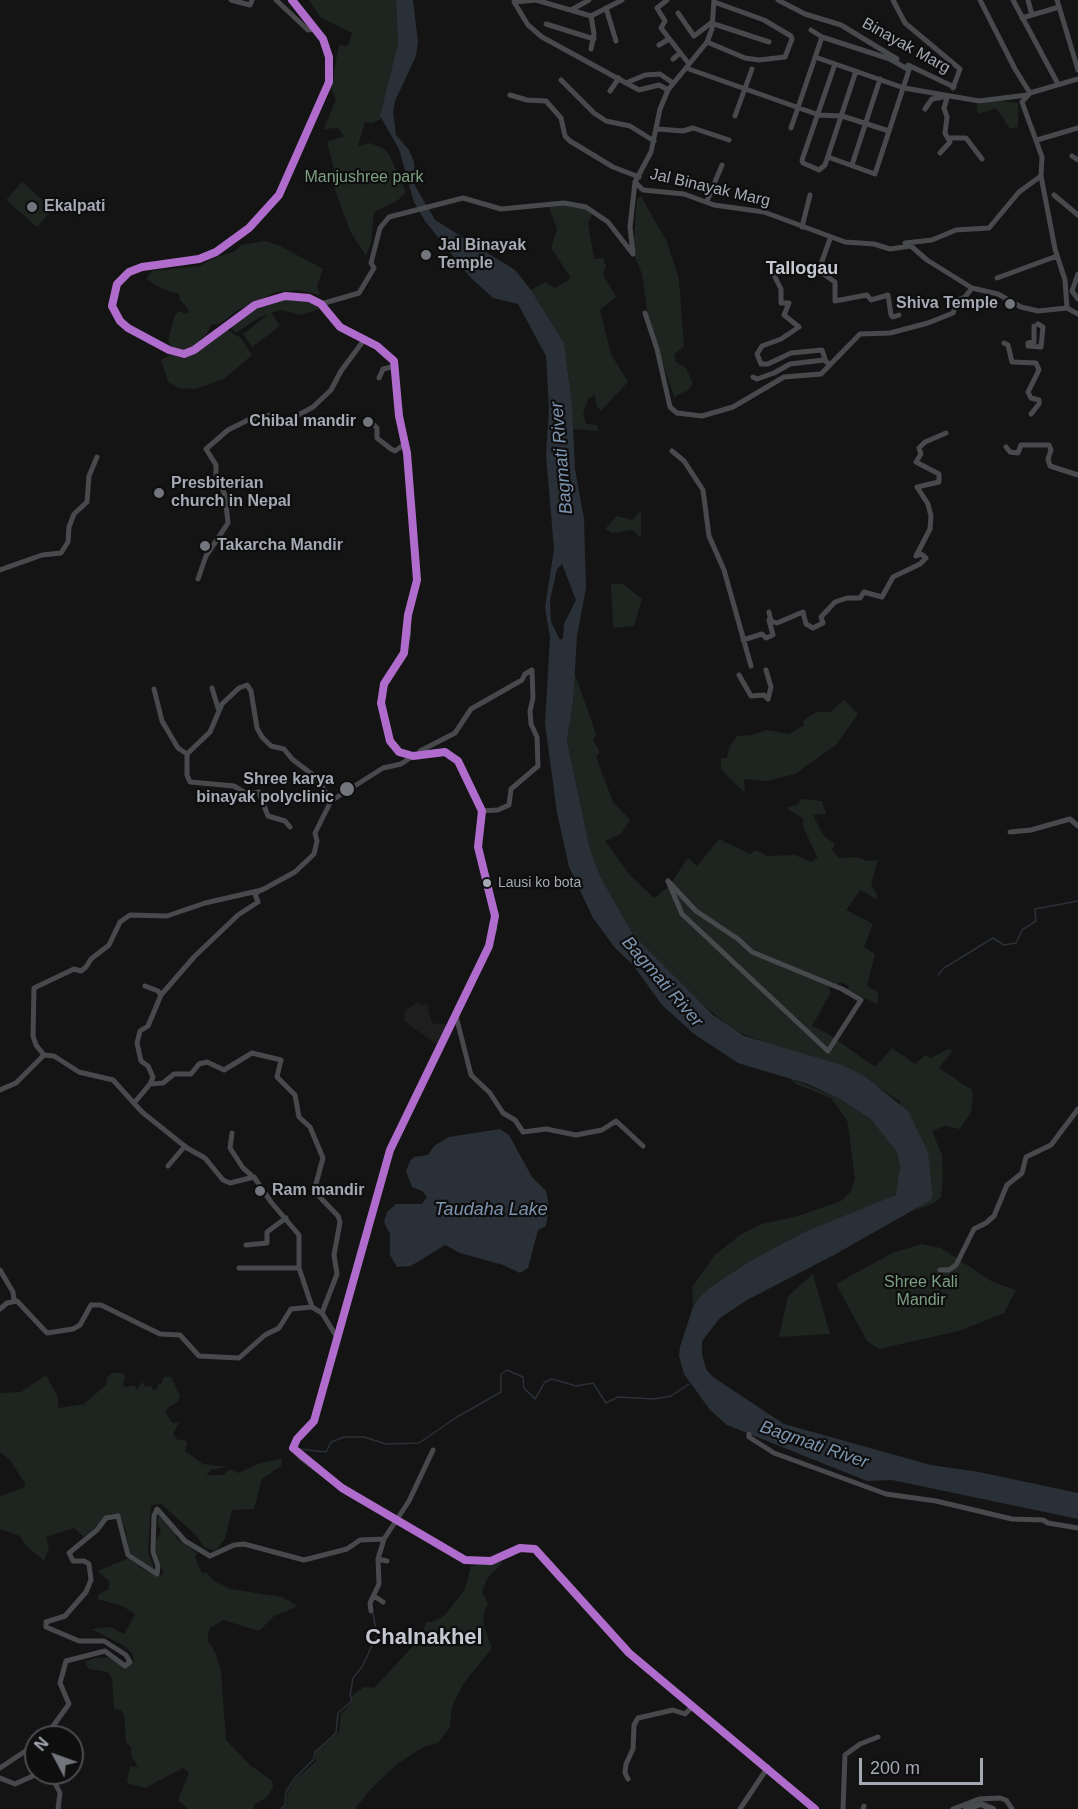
<!DOCTYPE html>
<html>
<head>
<meta charset="utf-8">
<style>
	body { margin:0 }
	#map { position:relative; width:1078px; height:1809px; overflow:hidden; background:#141414; font-family:Helvetica,sans-serif }
	canvas { display:block }
	.north { position:absolute; left:24px; top:1725px; width:60px; height:60px; box-sizing:border-box; background:#0e0e0f; border:2px solid #4a4c51; border-radius:50%; rotate:311deg; font-size:16px; font-weight:700; line-height:24px; text-align:center; color:#a5a9b4 }
	.north::after { content:''; display:block; margin:auto; width:21px; height:27px; background:#72757c; clip-path:polygon(50% 0,100% 100%,50% 72%,0 100%) }
	.scale { position:absolute; left:859px; top:1758px; width:124px; height:27px; box-sizing:border-box; border:3px solid #a5a9b4; border-top:0; padding-left:8px; font-size:18px; line-height:21px; white-space:nowrap; color:#a5a9b4; -webkit-text-stroke:4px #0e0e0f; paint-order:stroke }
</style>
</head>
<body>
<div id="map">
<canvas width="1078" height="1809"></canvas>
<div class="north">N</div>
<div class="scale">200 m</div>
</div>
<script>
const ctx = document.querySelector('canvas').getContext('2d');
ctx.lineJoin = 'round';
function fillPath(path, color) { ctx.fillStyle = color; ctx.fill(path, 'evenodd'); }
const toPath = rows => new Path2D(rows.map(r => 'M' + r).join(''));
function trace(path, color, width, dash) { ctx.strokeStyle = color; ctx.lineWidth = width; ctx.lineCap = dash ? 'butt' : 'round'; ctx.setLineDash(dash || []); ctx.stroke(path); }
function write(font, color, halo, rows, align = 'center') {
  ctx.font = font + ' Helvetica,sans-serif'; ctx.lineWidth = 4.5; ctx.setLineDash([]); ctx.textBaseline = 'middle'; ctx.strokeStyle = halo; ctx.fillStyle = color; for (const [text, x, y, turn = 0] of rows) {
    ctx.save(); ctx.translate(x, y); ctx.rotate((+turn || 0) * Math.PI / 180); ctx.textAlign = isNaN(turn) ? turn : align; if (halo) ctx.strokeText(text, 0, 0); ctx.fillText(text, 0, 0); ctx.restore();
  }
}
fillPath(toPath([
	[418,1002,423,1006,427,1004,432,1023,448,1025,438,1046,404,1021,405,1010]
]), '#1e1e1f');
fillPath(toPath([
	[309,0,396,0,398,44,381,119,372,123,365,122,358,146,370,143,384,149,389,154,406,192,397,201,374,212,371,243,366,256,350,231,330,176,334,169,327,142,344,136,338,128,324,129,336,99,331,89,338,50,340,44,345,47,349,44,352,33,321,18],
	[992,100,1018,103,1018,127,1010,129,996,108,978,114,976,105],
	[22,182,53,209,37,227,6,200],
	[641,196,667,242,679,279,684,347,674,354,676,362,686,368,693,384,688,390,674,397,648,317,642,274,633,252,637,199],
	[577,203,594,211,588,223,594,259,603,258,606,266,603,274,616,297,600,310,611,354,628,382,601,411,596,405,595,395,588,399,583,414,586,424,596,425,599,431,572,429,572,404,564,343,531,290,545,282,555,288,571,278,551,248,557,229,548,205],
	[265,241,280,246,323,269,317,286,320,295,298,290,276,292,238,310,221,323,211,325,206,335,192,347,181,351,171,348,168,341,174,317,178,311,187,314,189,310,180,300,179,294,160,288,146,279,152,271,200,266,216,257,234,252,241,245],
	[294,295,322,306,320,309,301,315,281,310,271,313,280,326,252,347,243,334,269,314,260,317,236,333,228,326,254,308],
	[224,328,241,338,252,355,224,379,196,389,179,388,168,382,161,360,170,355,183,358,201,349],
	[641,511,641,538,632,530,612,533,605,529,617,516,632,520],
	[611,584,623,584,642,599,634,626,613,628],
	[574,671,596,734,593,740,600,752,596,757,613,802,630,820,621,834,605,841,629,874,654,898,668,887,688,858,697,866,719,839,750,854,756,850,767,856,795,855,811,862,818,858,804,829,803,819,787,808,798,804,801,799,822,801,826,814,813,815,823,835,835,844,832,850,839,858,856,857,868,861,878,860,871,884,877,894,876,899,860,890,846,910,873,924,864,947,875,954,867,986,879,993,877,1004,847,989,849,986,840,982,837,985,832,981,828,986,831,992,812,1026,827,1033,875,1067,892,1048,915,1064,925,1055,931,1058,948,1049,953,1050,939,1068,972,1090,973,1097,971,1112,960,1129,945,1126,932,1131,942,1155,943,1178,941,1197,934,1203,914,1211,933,1195,931,1174,899,1101,851,1069,764,1043,732,1029,682,987,634,936,600,876,590,849,567,741,573,702],
	[844,700,858,714,836,745,795,774,767,781,744,779,745,793,721,770,721,758,727,758,729,748,737,736,752,735,767,730,789,734,804,725,803,721,816,712,830,712],
	[790,1078,840,1099,871,1119,882,1131,897,1152,900,1167,898,1192,893,1197,804,1232,752,1260,699,1298,693,1307,692,1287,715,1255,740,1235,762,1224,798,1216,841,1201,851,1191,855,1179,847,1120,831,1098,796,1084],
	[922,1244,941,1248,993,1282,1016,1290,1004,1313,959,1331,879,1349,867,1341,836,1284,892,1253],
	[813,1274,830,1334,779,1337,788,1296],
	[112,1373,123,1373,125,1378,122,1385,127,1387,135,1385,136,1390,142,1382,146,1387,151,1386,153,1390,157,1390,158,1384,161,1384,164,1377,171,1377,180,1396,178,1402,170,1406,165,1412,173,1423,180,1422,173,1433,176,1439,187,1441,185,1451,203,1464,227,1467,211,1470,206,1475,223,1475,230,1469,238,1473,260,1463,282,1459,281,1466,262,1479,254,1509,232,1510,225,1539,215,1551,204,1547,196,1535,161,1504,151,1505,148,1552,154,1567,152,1569,129,1552,126,1531,120,1515,110,1514,84,1537,74,1528,46,1537,49,1549,44,1561,25,1545,20,1536,0,1529,0,1496,25,1487,25,1483,9,1459,0,1452,0,1393,21,1392,46,1375,58,1398,58,1408,84,1404,106,1385,107,1377],
	[159,1515,177,1533,175,1537,197,1553,195,1557,202,1573,206,1572,214,1581,231,1589,282,1597,298,1606,274,1616,259,1631,223,1620,210,1628,208,1635,208,1641,215,1652,221,1671,226,1740,250,1765,272,1781,273,1788,266,1798,255,1804,253,1809,188,1809,178,1800,189,1772,183,1768,145,1788,129,1784,127,1781,130,1766,138,1767,132,1757,131,1747,126,1742,124,1715,121,1710,114,1709,112,1679,108,1672,89,1669,86,1665,86,1661,95,1658,113,1657,130,1664,134,1661,132,1653,123,1645,91,1629,110,1627,124,1634,135,1614,122,1606,97,1599,99,1594,109,1589,109,1581,97,1571,129,1558,143,1569,161,1576,163,1572,156,1552,156,1541,161,1531,157,1522],
	[495,1562,503,1562,487,1579,482,1592,488,1603,483,1616,484,1626,492,1648,464,1683,452,1706,450,1727,438,1743,424,1747,397,1764,369,1791,355,1809,282,1809,286,1805,288,1792,296,1779,316,1761,316,1752,339,1732,341,1714,353,1701,352,1696,364,1687,374,1688,414,1645,423,1632,426,1622,435,1621,445,1615,465,1589,471,1566]
]), '#1e241f');
fillPath(toPath([
	[396,0,413,0,418,42,416,56,395,101,393,112,396,135,409,150,414,162,415,186,435,220,515,270,531,290,564,343,572,404,575,469,584,519,586,588,577,636,573,702,567,741,590,849,600,876,634,936,713,1015,744,1036,842,1065,863,1075,908,1111,928,1152,933,1195,929,1201,834,1255,747,1300,720,1318,702,1341,702,1354,706,1369,713,1377,784,1424,931,1465,979,1472,1078,1493,1078,1519,892,1480,867,1481,727,1425,710,1410,684,1374,679,1356,680,1347,693,1307,699,1298,711,1287,752,1260,804,1232,896,1195,900,1167,897,1152,871,1119,840,1099,808,1084,738,1063,694,1034,662,1005,633,965,615,948,593,918,569,867,557,813,545,723,550,637,545,608,554,549,546,455,549,409,546,356,518,304,493,298,470,277,425,221,414,202,399,149,380,116,398,44],
	[562,564,576,600,564,624,563,638,560,640,551,622,550,600,557,569],
	[500,1129,509,1135,532,1177,546,1191,549,1206,546,1226,538,1230,528,1268,520,1273,503,1265,460,1253,445,1245,411,1266,397,1267,390,1255,390,1234,384,1222,387,1212,396,1204,422,1204,427,1197,422,1191,412,1187,406,1171,410,1161,414,1157,428,1155,434,1146,449,1137]
]), '#2a3037');
trace(toPath([
	[938,975,944,968,993,938,1004,945,1016,943,1022,930,1036,921,1035,909,1078,901],
	[299,1449,326,1452,331,1442,344,1437,364,1437,386,1444,419,1443,457,1417,501,1392,501,1374,507,1370,523,1377,524,1388,535,1399,545,1382,552,1379,576,1386,593,1383,606,1403,618,1397,654,1399,671,1396,689,1384],
	[373,1613,376,1630],
	[280,1809,285,1805,286,1792,295,1778,314,1759,315,1752,336,1733,338,1713,352,1701,350,1695,353,1678,362,1667,377,1635]
]), '#2a3037', 1.5);
trace(toPath([
	[231,0,250,5,252,0],
	[276,0,308,30,315,29],
	[536,0,514,2,528,25,542,37,626,83,645,75,660,74,673,83],
	[536,0,591,16,622,0],
	[667,0,657,8,665,21,661,28,689,64],
	[778,0,805,14,841,25,897,59],
	[893,0,905,23,960,69,953,88],
	[980,0,1015,69,1030,93],
	[1013,0,1058,84],
	[1028,0,1032,15],
	[1057,0,1078,70],
	[606,8,616,41],
	[571,10,589,0],
	[678,13,694,36,711,23,769,42],
	[591,16,594,34,591,49],
	[1022,18,1059,7],
	[546,24,594,39],
	[811,30,822,37,890,59,909,70,875,174,828,157],
	[707,42,745,58,759,60,785,57,792,39,791,36,764,20,714,2],
	[659,45,669,39],
	[815,57,904,88,979,101,1027,95],
	[673,59,680,53],
	[835,64,802,160,803,163,819,170,825,165,856,71],
	[908,65,954,87],
	[686,68,819,115,842,116,889,131],
	[561,80,594,113,606,121,630,126,654,141],
	[626,83,639,90,659,85,668,90],
	[610,91,619,78],
	[1030,93,1022,102,1042,157,1041,176,1055,249,1065,280,1067,308],
	[1030,93,1078,79],
	[510,95,527,100,546,101,561,118,565,136,570,141,613,167,639,177],
	[925,109,932,99,949,96],
	[735,116,752,69],
	[791,128,822,37],
	[658,129,683,131,693,128,729,140],
	[949,138,966,138,982,159],
	[1037,140,1078,128],
	[940,153,950,142,945,133,947,117,944,108,947,98],
	[1072,156,1078,160],
	[852,165,880,79],
	[635,182,643,190,684,194,714,205,764,212,845,242,874,244,890,249,911,246,927,260,972,288,998,294,1021,307,1038,311,1067,308,1078,314],
	[1054,195,1078,215],
	[707,201,722,165],
	[802,227,810,195],
	[830,239,822,261,822,273,835,282,835,301,867,295,871,300,888,295,891,315,893,317,899,315],
	[905,243,932,240,956,230,989,228,1019,192,1041,176],
	[1078,274,1072,291,1078,299],
	[774,275,781,289,781,303,789,303,784,315,799,327,781,339,762,346,757,354,761,364,768,364,791,353,822,350,826,362],
	[997,278,1057,256],
	[321,304,359,293,374,268,371,263,380,228,389,217,463,198,501,209,564,203,586,207,608,222,633,254,630,227,635,182,651,152,660,109,668,90,707,42,712,29,714,0],
	[645,313,657,349,670,407,677,413,702,416,733,407,784,377,821,374,860,334,890,333,928,323,953,313,958,300,965,297,972,288],
	[1034,326,1034,342,1028,343,1028,346,1041,347,1043,327,1038,324],
	[1004,343,1008,345,1012,362,1036,363,1039,370,1028,392,1031,398,1039,400,1039,404,1031,414],
	[753,377,757,379,774,373,790,364,824,360,827,362],
	[379,378,383,369,396,366],
	[371,422,377,428,377,438,391,449,395,451,405,444],
	[1006,447,1010,452,1018,453,1021,445,1049,445,1051,450,1048,459,1050,466,1078,475],
	[672,451,684,461,703,490,709,536,724,570,751,666],
	[0,570,42,555,61,553,68,542,69,527,74,514,87,502,89,476,97,457],
	[198,579,206,556,228,523,225,495,216,475,216,465,206,449,228,430,248,420,270,415,282,420,291,419,313,407,331,390,341,371,364,340],
	[769,612,771,621,777,623,803,612,806,624,813,628,823,623,821,617,835,602,847,598,860,598,864,592,882,597,893,577,920,564,926,558,921,554,916,556,930,529,931,516,928,504,917,487,939,482,939,474,916,462,921,454,919,448,925,442,946,433],
	[743,640,762,634,766,638,773,635,769,620],
	[739,675,751,696,764,695,768,699,771,687,766,670],
	[212,688,218,708],
	[154,689,162,721,178,748,187,754,210,732,222,704,239,688,247,685,251,691,257,728,262,737,271,746,284,749,292,759,317,778,331,801],
	[187,754,187,775,190,782,234,786,247,794,259,792,268,816,285,821,290,827],
	[419,755,420,751,455,733,471,709,522,680,525,674,532,670,533,698,530,711,531,724,537,737,538,766,511,789,509,805,498,810,481,811],
	[1010,832,1031,830,1070,819,1078,826],
	[668,881,696,911,738,939,752,952,842,989,861,1000,828,1051,682,914,668,881],
	[145,986,158,991,161,995,148,1026,140,1031,137,1043,141,1061,148,1066,153,1077,150,1084],
	[161,995,194,957,238,915,258,902,255,894,261,890],
	[456,1016,471,1075,490,1093,503,1113,515,1120,523,1132,546,1129,576,1135,602,1130,616,1121,643,1146],
	[44,1055,36,1045,33,1036,34,988,74,969,81,971,86,967,91,959,109,945,120,922,130,915,167,916,205,903,262,890,295,872,314,854,317,841,315,833,331,801,383,768,401,764,413,756],
	[0,1090,16,1083,44,1055,54,1056,79,1072,113,1080,142,1112,187,1148,205,1158,223,1180,230,1183,254,1177,271,1202,299,1235,299,1268,312,1307],
	[135,1102,150,1084,163,1083,174,1074,191,1074,199,1064,207,1062,224,1070,252,1053,281,1060,277,1077,295,1095,299,1117,310,1127,323,1158,314,1191,338,1216,340,1222,334,1255,337,1274,322,1313],
	[232,1133,230,1148,243,1168,251,1175],
	[168,1166,185,1146],
	[246,1245,267,1243,267,1232,286,1218],
	[239,1268,299,1268],
	[0,1270,13,1292,14,1300],
	[940,1270,949,1270,956,1265,974,1229,986,1223,994,1216,1007,1185,1022,1173,1026,1157,1051,1145,1078,1109],
	[0,1309,7,1303,17,1301,47,1333,73,1329,80,1325,91,1305,101,1305,160,1334,180,1335,199,1356,239,1358,265,1335,279,1328,291,1309,312,1307,322,1313,338,1339],
	[749,1434,749,1437,774,1453,886,1494,936,1501,1012,1519,1043,1520,1048,1523,1078,1528],
	[378,1559,387,1561],
	[374,1596,383,1602],
	[371,1611,370,1603,379,1584,378,1559,384,1539],
	[45,1737,69,1704,60,1683,66,1661,105,1651,125,1666,130,1662,126,1655,104,1641,79,1641,46,1627,46,1622,65,1616,86,1592,91,1580,89,1564,84,1561,73,1561,69,1553,97,1530,106,1518,118,1516,128,1555,157,1574,158,1566,153,1552,154,1516,157,1509,185,1541,210,1556,234,1545,244,1544,304,1560,347,1549,360,1540,384,1539,409,1501,433,1450],
	[0,1768,36,1744],
	[0,1778,15,1784,35,1775,44,1774,54,1781,60,1793,58,1809],
	[628,1779,625,1773,626,1764,633,1749,634,1725,638,1718,673,1710,685,1714,692,1707],
	[740,1809,768,1767],
	[843,1809,845,1755,860,1744,878,1737],
	[863,1809,864,1806],
	[953,1809,979,1799,1000,1798,1006,1800,1012,1809]
]), '#48494c', 5);
trace(toPath([
	[292,0,323,39,329,57,329,82,279,195,249,228,216,252,199,259,142,267,129,272,117,284,112,306,120,321,128,328,169,350,184,354,194,350,255,305,285,296,309,298,321,304,340,327,377,346,394,361,399,416,407,453,417,580,408,615,408,634,404,653,384,684,381,703,390,741,399,752,413,756,445,752,458,761,482,811,478,847,495,916,494,929,489,946,390,1150,314,1421,297,1439,293,1448,301,1457,342,1488,465,1560,491,1561,520,1548,535,1549,629,1653,815,1809],
	[966,1809,981,1804,993,1809]
]), '#4a4b4e', 6);
trace(toPath([
	[292,0,323,39,329,57,329,82,279,195,249,228,216,252,199,259,142,267,129,272,117,284,112,306,120,321,128,328,169,350,184,354,194,350,255,305,285,296,309,298,321,304,340,327,377,346,394,361,399,416,407,453,417,580,408,615,404,653,384,684,381,703,390,741,399,752,413,756,445,752,458,761,482,811,478,847,495,916,489,946,390,1150,314,1421,297,1439,293,1448,342,1488,465,1560,491,1561,520,1548,535,1549,629,1653,815,1809]
]), '#b06ccc', 8);
for (const [x, y, r, color] of [
	[32,207,6,"#72757c"],
	[426,255,6,"#72757c"],
	[1010,304,6,"#72757c"],
	[368,422,6,"#72757c"],
	[159,493,6,"#72757c"],
	[205,546,6,"#72757c"],
	[347,789,8,"#72757c"],
	[487,883,5,"#a5a9b4"],
	[260,1191,6,"#72757c"]
]) { const dot = new Path2D(); dot.arc(x, y, r, 0, 2 * Math.PI); ctx.fillStyle = color; ctx.fill(dot); trace(dot, '#0e0e0f', 2); }
write('14px', '#a5a9b4', '#0e0e0f', [
	["Lausi ko bota",498,883]
], 'left');
write('16px', '#a5a9b4', '#0e0e0f', [
	["Binayak Marg",906,46,29],
	["Jal Binayak Marg",710,188,13]
]);
write('16px', '#7d9f82', '#0e0e0f', [
	["Manjushree park",364,178],
	["Shree Kali",921,1283],
	["Mandir",921,1301]
]);
write('bold 16px', '#a5a9b4', '#0e0e0f', [
	["Ekalpati",44,207],
	["Jal Binayak",438,246],
	["Temple",438,264],
	["Shiva Temple",998,304,"right"],
	["Chibal mandir",356,422,"right"],
	["Presbiterian",171,484],
	["church in Nepal",171,502],
	["Takarcha Mandir",217,546],
	["Shree karya",334,780,"right"],
	["binayak polyclinic",334,798,"right"],
	["Ram mandir",272,1191]
], 'left');
write('bold 18px', '#c6c8d1', '#0e0e0f', [
	["Tallogau",802,269]
]);
write('italic 18px', '#7d94ae', '#0e0e0f', [
	["Bagmati River",562,458,-95],
	["Bagmati River",662,982,49],
	["Taudaha Lake",491,1210],
	["Bagmati River",814,1445,19]
]);
write('bold 22px', '#c6c8d1', '#0e0e0f', [
	["Chalnakhel",424,1638]
]);
</script>
</body>
</html>
